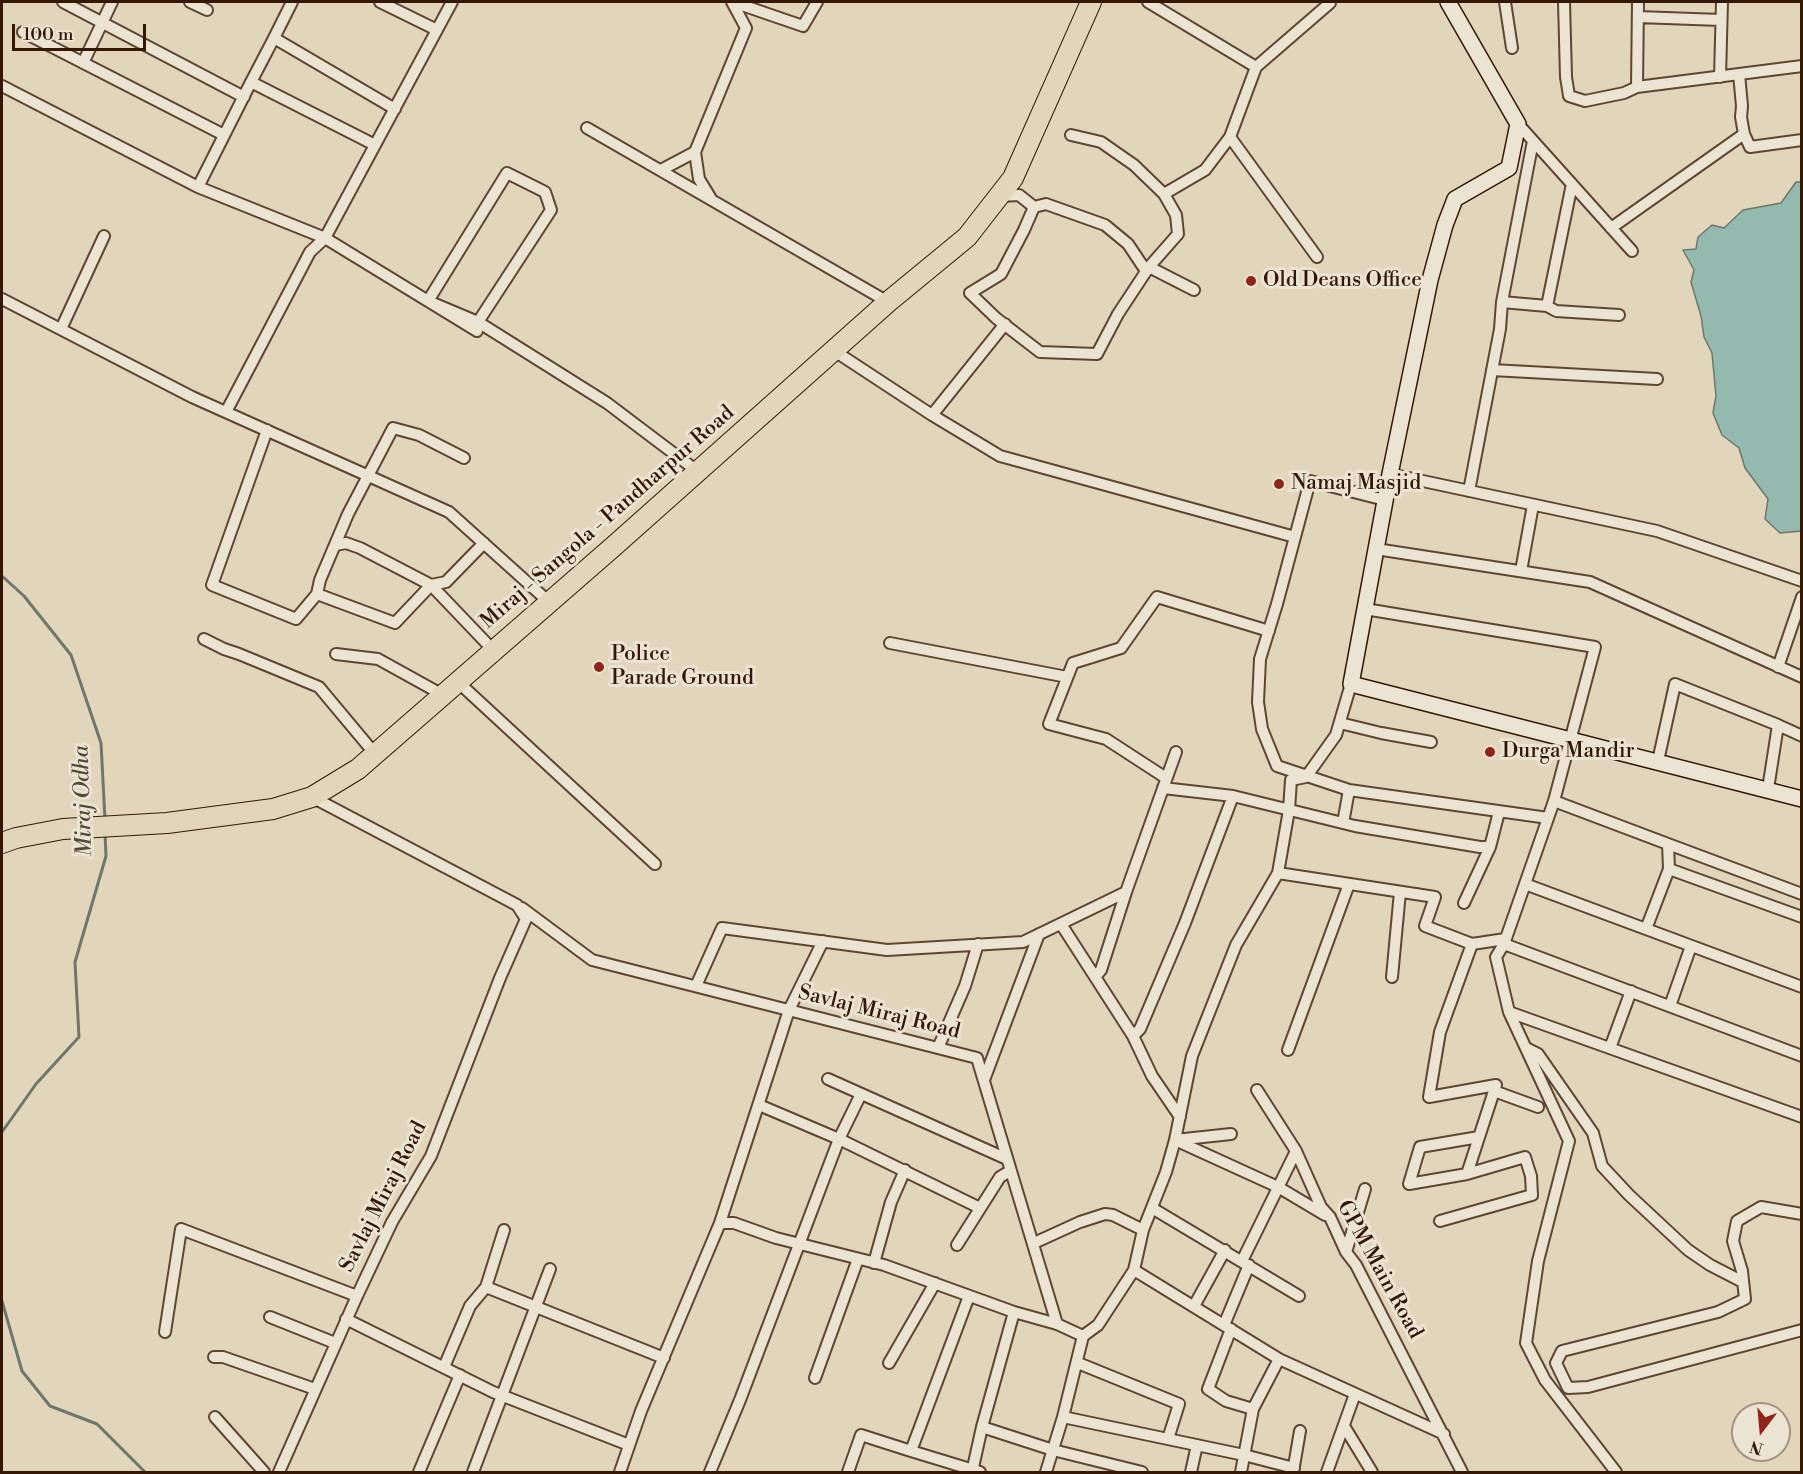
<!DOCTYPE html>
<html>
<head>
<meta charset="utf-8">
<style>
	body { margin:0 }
	#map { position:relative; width:1803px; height:1474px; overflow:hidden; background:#e1d5bb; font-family:"Libre Bodoni",serif }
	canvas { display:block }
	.frame { position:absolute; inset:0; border:3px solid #341705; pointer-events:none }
	.north { position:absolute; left:1731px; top:1402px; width:60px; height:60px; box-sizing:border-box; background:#ece4d3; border:2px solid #a29281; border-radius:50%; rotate:196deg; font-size:16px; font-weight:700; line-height:24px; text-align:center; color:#341705 }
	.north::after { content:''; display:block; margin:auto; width:21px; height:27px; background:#8f2418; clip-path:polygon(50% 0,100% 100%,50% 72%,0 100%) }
	.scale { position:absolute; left:12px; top:24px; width:134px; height:27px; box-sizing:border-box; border:3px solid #341705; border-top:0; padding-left:8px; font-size:18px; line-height:21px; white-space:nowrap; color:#341705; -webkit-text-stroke:4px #ece4d3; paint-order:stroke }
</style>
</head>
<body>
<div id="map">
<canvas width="1803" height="1474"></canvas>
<div class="frame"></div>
<div class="north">N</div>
<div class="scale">100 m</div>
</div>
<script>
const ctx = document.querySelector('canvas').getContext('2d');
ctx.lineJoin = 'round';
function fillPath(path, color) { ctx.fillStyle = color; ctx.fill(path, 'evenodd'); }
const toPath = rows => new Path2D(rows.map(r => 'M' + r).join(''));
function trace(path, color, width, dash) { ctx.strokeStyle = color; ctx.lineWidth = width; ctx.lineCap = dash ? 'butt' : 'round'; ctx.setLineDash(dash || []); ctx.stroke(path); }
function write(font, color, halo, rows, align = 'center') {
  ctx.font = font + ' "Libre Bodoni",serif'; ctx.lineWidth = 6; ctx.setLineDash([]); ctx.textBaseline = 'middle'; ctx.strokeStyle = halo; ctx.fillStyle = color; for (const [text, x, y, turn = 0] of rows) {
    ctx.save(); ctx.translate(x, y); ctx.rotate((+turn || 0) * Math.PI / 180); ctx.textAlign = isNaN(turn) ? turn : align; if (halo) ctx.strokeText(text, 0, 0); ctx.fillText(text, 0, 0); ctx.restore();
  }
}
const water = toPath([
	[1796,182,1802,182,1802,531,1780,533,1765,519,1768,499,1745,468,1739,448,1722,435,1713,413,1716,396,1712,353,1704,337,1701,316,1691,282,1694,270,1683,250,1696,249,1698,237,1712,225,1724,228,1743,210,1781,203,1796,182]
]);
fillPath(water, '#94b9ae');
trace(water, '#6e786a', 1.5);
trace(toPath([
	[2,576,24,596,71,655,101,743,105,820],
	[2,1132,36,1084,79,1037,75,962,106,856,105,833],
	[2,1301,22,1371,50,1406,97,1424,145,1472]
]), '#6e786a', 3);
const street = toPath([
	[63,2,244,97],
	[190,2,207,10],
	[380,2,437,30],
	[733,2,803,26,817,2],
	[1148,2,1256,67,1330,3,1327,2],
	[1505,2,1512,48],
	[1564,2,1566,77,1569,96,1585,101,1624,93,1637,87,1802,66],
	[1638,17,1721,20],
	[23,32,224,135],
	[274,38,292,2],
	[83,63,112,2],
	[1739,74,1742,106,1741,117,1744,134],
	[1720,77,1722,2],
	[2,86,198,187,251,82],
	[1637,87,1638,2],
	[1518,124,1632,251],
	[587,128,888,302],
	[1230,137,1317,257],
	[375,145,251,82,274,38,395,109],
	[695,152,746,28,732,2],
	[661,170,695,152,699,179,710,197],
	[198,187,325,238,310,252,226,412],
	[1164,194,1205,170,1230,137,1256,67],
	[999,196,1019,195,1034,207,1046,204,1105,225,1128,244,1146,271],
	[1034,207,1024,230,1001,274,970,293,996,318,1040,352,1097,354,1118,314,1149,267,1178,234,1176,215,1164,194,1134,165,1101,142,1071,135],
	[1611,228,1744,134,1750,147,1802,140],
	[1149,267,1194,290],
	[2,299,192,397,449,512,549,602],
	[428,301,507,173,545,192,551,210,478,322,607,403,697,471],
	[428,301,478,322,477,331,325,238,452,2],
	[1502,302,1533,141],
	[1547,306,1572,184],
	[61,329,104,236],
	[833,350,932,415,1000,456,1295,537],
	[1492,370,1657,379],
	[932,415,1005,324],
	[267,430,212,585,296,619,317,594],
	[464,458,419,435,393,428,348,514,320,580,317,594,395,623,431,585,494,651],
	[1390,474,1657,531,1802,581],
	[1469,491,1500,329,1502,302,1547,306,1556,311,1619,315],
	[336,545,346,543,360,548,431,585,446,582,484,543],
	[1376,549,1590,582,1802,677],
	[1521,571,1533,505],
	[1365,609,1595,647,1554,801,1504,944],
	[204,639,224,649,239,654,319,687,375,754],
	[890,643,1067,677],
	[336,654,378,659,443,695],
	[1778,667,1802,597],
	[458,682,655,864],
	[1351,684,1336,735,1306,777,1291,780,1289,810,1278,873,1435,897,1425,926,1472,944],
	[1340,723,1381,733,1431,742],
	[1778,725,1802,736],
	[1658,761,1675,684,1778,725,1768,789],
	[1166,778,1106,739,1049,724,1073,663,1121,648,1157,597,1269,631],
	[1163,788,1233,796,1355,826,1480,847,1490,847,1499,812],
	[1349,790,1277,766,1262,729,1258,702,1260,659,1277,604,1310,481,1385,500],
	[1554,801,1668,844],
	[1343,823,1349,790,1548,818],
	[1669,869,1668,844,1802,894],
	[1525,884,1802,987],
	[1464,903,1490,847],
	[522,908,592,960,977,1058,1057,1324],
	[1061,924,1133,1036,1152,1076,1180,1117],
	[1646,929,1669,869,1802,917],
	[1095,977,1101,970,1126,892],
	[1392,977,1400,892],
	[696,986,722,928,887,950,1023,942,1126,892,1176,752],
	[1670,1006,1691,946],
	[1509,1012,1569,1141,1538,1261,1526,1343,1545,1380,1616,1472],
	[1133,1036,1140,1029,1185,923,1233,796],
	[938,1048,965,986,978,944],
	[1526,1048,1538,1054,1593,1133,1602,1166,1629,1195,1688,1250,1710,1265,1743,1282],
	[1610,1048,1631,991],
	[1288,1050,1349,884],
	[1802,1056,1504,944,1496,957,1509,1012,1802,1117],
	[828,1079,1007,1159],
	[984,1080,1039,934],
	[1257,1090,1296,1151,1321,1207,1330,1217,1346,1252,1356,1265,1462,1472],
	[1494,1091,1538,1107],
	[759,1105,839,1139,980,1208],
	[1175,1140,1278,1187,1325,1215],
	[1175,1140,1231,1134],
	[1467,1174,1409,1184,1420,1147,1479,1137],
	[1152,1208,1299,1296],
	[1802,1214,1761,1207,1737,1221,1733,1241,1742,1271,1745,1299,1718,1312,1562,1351,1556,1363,1568,1388,1588,1387,1802,1330],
	[1440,1221,1532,1195,1531,1176,1525,1157,1467,1174,1496,1085,1429,1097,1440,1032,1472,944,1505,939],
	[720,1223,789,1010,823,941],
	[1034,1243,1080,1222,1105,1214,1113,1215,1143,1230],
	[957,1245,1000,1177,1010,1171],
	[1346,1252,1365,1189],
	[1242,1261,1296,1151],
	[874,1263,891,1202,905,1170],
	[1134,1270,1279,1359,1444,1434],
	[486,1287,664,1358],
	[969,1296,911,1451,980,1472],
	[1194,1306,1225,1250],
	[1014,1312,982,1427,1053,1450,1142,1472],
	[270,1317,335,1343],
	[346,1319,493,1392,629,1445],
	[1224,1325,1249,1265],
	[1231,1329,1208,1389,1226,1401,1253,1409],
	[165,1332,181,1229,357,1296],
	[1083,1336,1063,1417,1244,1455,1294,1468],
	[214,1357,223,1357,315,1389],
	[889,1363,935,1283],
	[1078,1363,1179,1404,1168,1439],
	[444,1367,470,1306,486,1287,504,1230],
	[815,1378,858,1259],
	[215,1417,264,1472],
	[1344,1426,1372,1472],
	[279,1472,357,1296,392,1222,431,1156,500,978,526,919,517,905,312,797],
	[419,1472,460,1375],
	[473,1472,550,1269],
	[620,1472,641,1411,720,1223,734,1223,776,1238,884,1265,1014,1312,1057,1324,1083,1336,1098,1325,1134,1270,1143,1230,1166,1172,1175,1140,1192,1056,1236,945,1278,873],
	[710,1472,740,1400,839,1139,861,1094],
	[848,1472,861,1435,911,1451],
	[972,1472,982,1427],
	[1046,1472,1063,1417],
	[1191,1472,1197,1445],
	[1241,1472,1253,1409,1279,1359],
	[1293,1472,1300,1431],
	[1327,1472,1355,1394]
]);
const secondary = toPath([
	[1448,2,1518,124,1509,168,1455,199,1445,225,1430,280,1390,474,1351,684,1802,799]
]);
const highway = toPath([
	[2,843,16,838,63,829,167,823,273,809,312,797,358,769,614,546,888,302,967,237,1013,178,1091,2]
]);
trace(street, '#5f4632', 14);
trace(secondary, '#341705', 18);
trace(highway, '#341705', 22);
trace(street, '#ece4d3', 10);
trace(secondary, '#ece4d3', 15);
trace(highway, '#e1d5bb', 20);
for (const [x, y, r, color] of [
	[1251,281,6,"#8f2418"],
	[1279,484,6,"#8f2418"],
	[599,667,6,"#8f2418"],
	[1490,752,6,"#8f2418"]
]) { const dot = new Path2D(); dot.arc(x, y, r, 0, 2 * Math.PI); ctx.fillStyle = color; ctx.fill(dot); trace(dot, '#ece4d3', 2); }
write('21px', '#341705', '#ece4d3', [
	["Old Deans Office",1263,281],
	["Namaj Masjid",1291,484],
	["Police",611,655],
	["Parade Ground",611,679],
	["Durga Mandir",1502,752]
], 'left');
write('21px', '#341705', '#ece4d3', [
	["Miraj - Sangola - Pandharpur Road",608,518,-41],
	["Savlaj Miraj Road",879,1013,14],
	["Savlaj Miraj Road",384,1197,-63],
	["GPM Main Road",1379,1270,61]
]);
write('italic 22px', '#514838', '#ece4d3', [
	["Miraj Odha",84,801,-92]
]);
</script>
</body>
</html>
